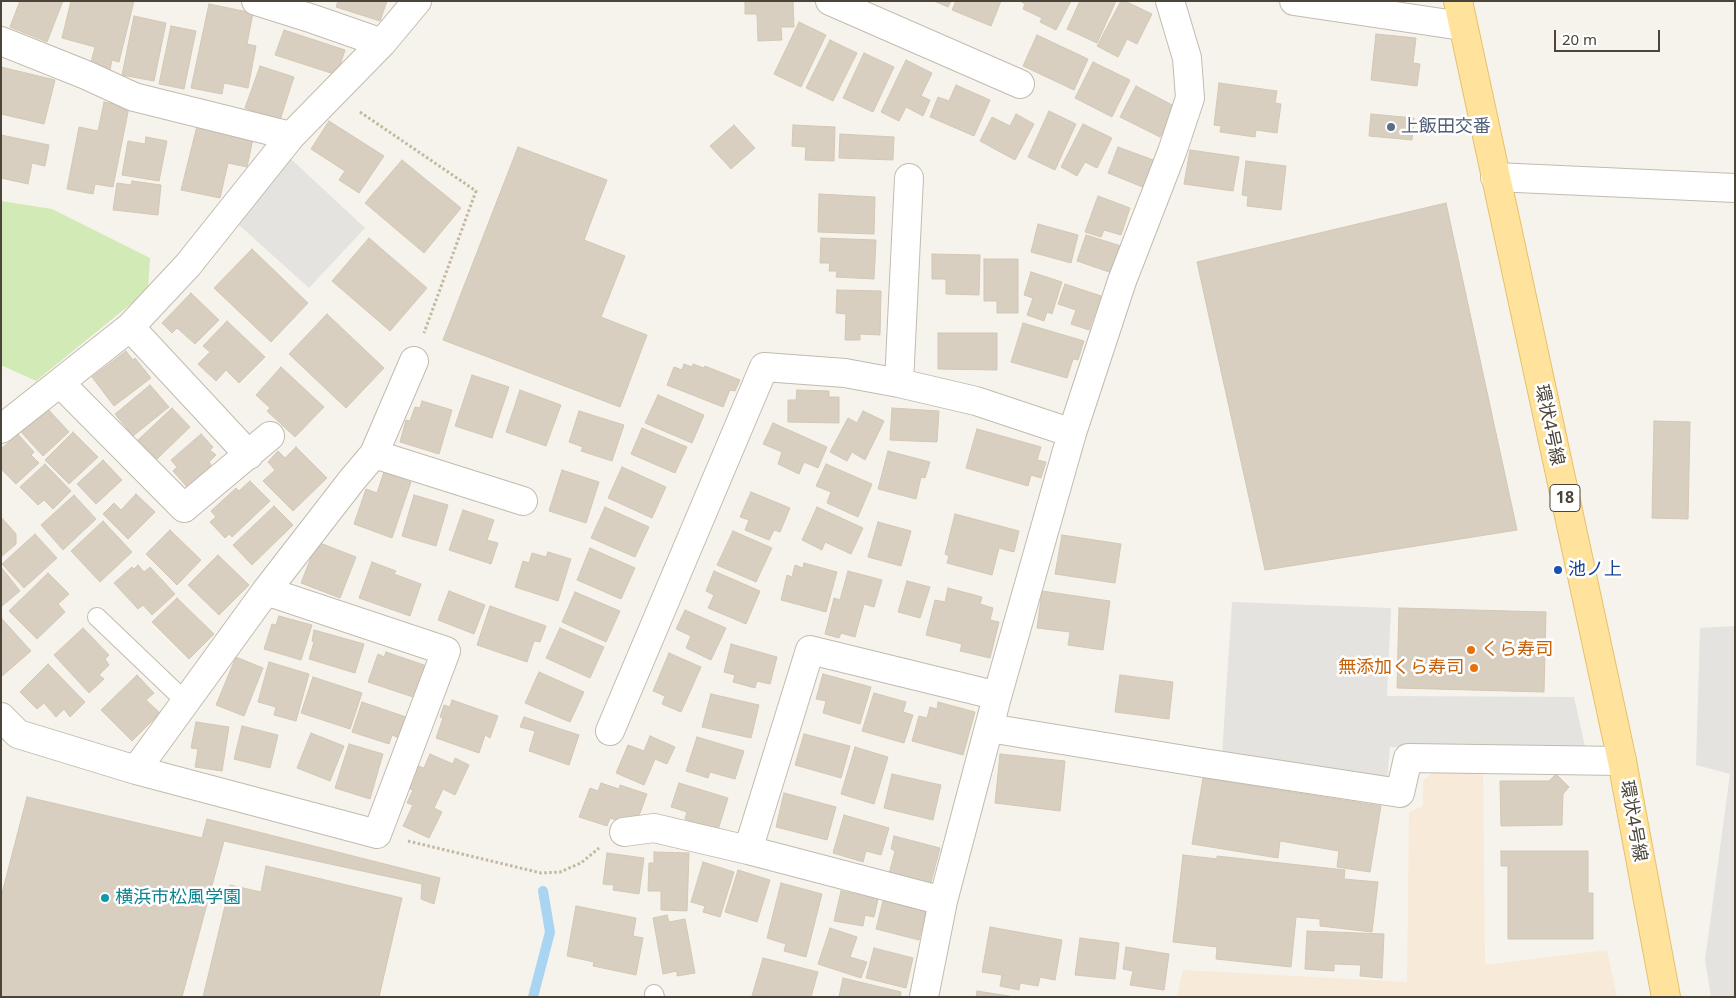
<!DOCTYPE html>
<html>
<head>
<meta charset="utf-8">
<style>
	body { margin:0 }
	#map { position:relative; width:1736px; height:998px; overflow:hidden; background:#f6f3ec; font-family:"Noto Sans",sans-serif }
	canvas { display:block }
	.frame { position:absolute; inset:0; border:2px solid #4b4439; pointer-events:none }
	.scale { position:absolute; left:1554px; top:30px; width:106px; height:22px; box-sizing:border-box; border:2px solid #4b4439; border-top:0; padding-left:6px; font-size:15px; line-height:18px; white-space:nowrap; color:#4b4439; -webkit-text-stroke:4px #fff; paint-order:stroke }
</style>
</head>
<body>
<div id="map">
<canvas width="1736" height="998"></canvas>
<div class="frame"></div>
<div class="scale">20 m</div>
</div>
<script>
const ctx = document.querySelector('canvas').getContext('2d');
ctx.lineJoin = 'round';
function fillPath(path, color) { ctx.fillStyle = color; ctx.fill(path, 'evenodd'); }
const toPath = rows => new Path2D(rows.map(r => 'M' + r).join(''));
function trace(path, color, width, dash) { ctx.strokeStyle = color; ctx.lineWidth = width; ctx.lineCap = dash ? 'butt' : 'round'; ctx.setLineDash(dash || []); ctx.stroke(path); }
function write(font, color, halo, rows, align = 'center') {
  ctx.font = font + ' "Noto Sans","Noto Sans JP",sans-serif'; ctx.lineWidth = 5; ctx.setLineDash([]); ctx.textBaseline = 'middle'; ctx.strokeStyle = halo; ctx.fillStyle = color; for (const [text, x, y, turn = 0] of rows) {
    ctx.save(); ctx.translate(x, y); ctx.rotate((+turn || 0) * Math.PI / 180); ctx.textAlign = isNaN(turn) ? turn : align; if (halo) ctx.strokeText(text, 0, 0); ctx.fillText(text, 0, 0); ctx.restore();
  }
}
fillPath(toPath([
	[1438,767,1483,769,1485,965,1607,950,1617,997,1177,997,1183,970,1407,982,1409,812,1423,806,1423,781]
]), '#f7ead8');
fillPath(toPath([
	[1,201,52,209,150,258,148,290,36,381,1,365]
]), '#d2eab5');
fillPath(toPath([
	[291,159,365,228,309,288,238,224],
	[1232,602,1391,608,1387,696,1574,697,1586,751,1390,747,1387,782,1222,754],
	[1735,626,1735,997,1711,997,1705,960,1730,774,1696,765,1700,628]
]), '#e5e3e0');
trace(toPath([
	[533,997,550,932,543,891]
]), '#a9d4f2', 10);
const building = toPath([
	[20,1,63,1,47,42,10,27,20,1],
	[71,1,134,1,119,62,112,60,110,70,90,66,95,47,62,38,71,1],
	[338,1,387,1,380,21,336,7,338,1],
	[745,1,793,1,794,27,781,27,782,40,758,41,757,14,745,14,745,1],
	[934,1,951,1,948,7,934,1],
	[956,1,1001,1,991,26,952,10,956,1],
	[1020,1,1071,1,1056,30,1040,22,1042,18,1023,9,1025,4,1020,1],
	[1080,1,1116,1,1097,43,1067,29,1080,1],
	[1121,1,1125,1,1152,14,1137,44,1127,39,1118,57,1097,46,1121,1],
	[209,4,253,13,247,44,256,46,248,88,224,83,222,94,191,88,209,4],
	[134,16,166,23,154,81,122,75,134,16],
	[799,22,826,35,801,87,774,74,799,22],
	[171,26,196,31,184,89,159,84,171,26],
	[284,30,345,50,337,75,275,55,284,30],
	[1376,34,1416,38,1413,63,1420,64,1417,86,1371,80,1376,34],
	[1037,35,1088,59,1074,90,1023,66,1037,35],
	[830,40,857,53,833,101,806,88,830,40],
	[864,53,894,67,873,112,843,98,864,53],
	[906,60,932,73,921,96,930,100,923,116,906,107,899,121,881,112,906,60],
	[1093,62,1130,80,1112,117,1075,98,1093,62],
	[260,66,294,77,280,120,245,108,260,66],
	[1,67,55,80,44,124,1,114,1,67],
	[1219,83,1277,91,1275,103,1281,104,1277,133,1256,130,1255,137,1220,132,1221,126,1214,125,1219,83],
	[956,85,990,100,974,136,930,117,938,97,949,101,956,85],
	[1136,86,1176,107,1160,137,1120,117,1136,86],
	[104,102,129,107,113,187,95,184,93,194,67,189,79,127,98,131,104,102],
	[1049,111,1076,124,1055,170,1028,157,1049,111],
	[1016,114,1034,124,1015,160,980,141,992,117,1010,126,1016,114],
	[1371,114,1414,118,1412,140,1369,136,1371,114],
	[329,121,384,156,359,193,339,180,345,171,311,149,329,121],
	[1083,124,1112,138,1097,168,1085,162,1077,176,1061,167,1083,124],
	[734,125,755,148,731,169,710,146,734,125],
	[793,125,835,127,834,161,805,160,806,147,792,146,793,125],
	[197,126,253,139,247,167,228,163,220,198,181,190,197,126],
	[840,134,894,137,893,160,839,158,840,134],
	[1,135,49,145,45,166,32,163,28,184,1,178,1,135],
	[146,137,167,141,159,181,122,175,128,141,145,144,146,137],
	[518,147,607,180,584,240,625,256,601,317,647,335,620,407,443,340,518,147],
	[1118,147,1156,161,1145,188,1108,173,1118,147],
	[1190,150,1239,157,1233,191,1184,184,1190,150],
	[402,160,461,208,424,253,365,203,402,160],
	[1246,161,1286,166,1281,210,1247,206,1248,196,1242,195,1246,161],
	[132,181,161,185,158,215,113,210,117,183,131,185,132,181],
	[819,194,875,197,874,234,818,232,819,194],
	[1098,196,1130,208,1121,235,1104,230,1101,237,1085,232,1098,196],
	[1446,203,1517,530,1265,570,1197,262,1446,203],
	[1038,224,1078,235,1071,263,1031,252,1038,224],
	[1086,235,1121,246,1112,273,1077,261,1086,235],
	[369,238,427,288,390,331,332,281,369,238],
	[821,238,876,240,874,279,836,277,837,271,829,271,830,263,820,263,821,238],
	[252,249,308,303,271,342,214,288,252,249],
	[932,254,980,255,979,295,946,294,946,279,932,279,932,254],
	[984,259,1018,259,1018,313,997,313,997,301,984,301,984,259],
	[1031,272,1062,282,1052,314,1047,312,1044,321,1027,315,1033,298,1024,295,1031,272],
	[1065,284,1101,296,1089,330,1071,324,1076,310,1058,304,1065,284],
	[837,290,881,291,880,335,860,334,860,340,845,340,846,314,836,313,837,290],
	[191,293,219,320,195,344,177,328,172,333,162,323,191,293],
	[327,314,384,368,346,408,289,354,327,314],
	[227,321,265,357,239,383,226,370,216,381,198,364,210,352,203,346,227,321],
	[1023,323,1084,341,1078,360,1073,359,1067,378,1011,362,1023,323],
	[938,333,997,333,997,370,938,369,938,333],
	[126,351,133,360,135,358,151,378,114,406,92,377,126,351],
	[684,364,692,367,693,364,704,368,705,366,740,380,735,391,730,390,723,407,667,385,674,367,682,370,684,364],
	[281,367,324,407,295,437,267,411,270,408,256,395,281,367],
	[472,375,509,387,492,438,455,426,472,375],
	[150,385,169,407,133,436,115,414,150,385],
	[520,390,561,405,546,446,506,432,520,390],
	[797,390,829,391,829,397,839,397,839,423,788,422,788,400,796,400,797,390],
	[658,395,704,415,692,443,645,423,658,395],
	[422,401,452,410,439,454,400,442,406,420,410,421,415,407,420,408,422,401],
	[47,408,69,432,43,456,21,432,47,408],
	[172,408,190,427,156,460,138,440,172,408],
	[892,408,939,411,937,442,890,440,892,408],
	[579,411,624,425,612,461,581,451,583,447,569,442,579,411],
	[863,411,884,421,865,460,852,452,847,461,830,452,848,418,857,423,863,411],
	[1654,421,1690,422,1688,519,1652,518,1654,421],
	[773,423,827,447,818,468,804,462,799,474,778,464,782,452,763,444,773,423],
	[642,428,687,447,675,473,631,454,642,428],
	[977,429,1041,447,1037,460,1046,462,1041,478,1031,475,1028,486,966,468,977,429],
	[73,432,98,457,69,484,45,460,73,432],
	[18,434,34,452,31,455,39,463,16,484,1,469,1,449,18,434],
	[201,434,213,447,210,450,216,455,209,462,211,465,187,487,173,471,177,467,171,460,201,434],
	[296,447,327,478,293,511,263,481,275,470,268,462,278,451,285,458,296,447],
	[888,451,930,462,925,478,921,477,916,499,878,489,888,451],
	[103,460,122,480,96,504,77,484,103,460],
	[45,464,71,491,53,509,44,500,38,505,20,487,45,464],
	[826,464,872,484,858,517,827,503,831,492,816,486,826,464],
	[622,467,666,487,652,518,608,498,622,467],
	[562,470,599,482,586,523,549,511,562,470],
	[384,472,411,482,392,538,354,524,366,489,377,493,384,472],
	[250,481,270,501,232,537,229,534,225,538,210,522,216,517,211,511,236,488,239,491,250,481],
	[751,492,790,508,780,532,774,530,769,540,745,530,749,520,740,517,751,492],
	[136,494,155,512,128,539,103,514,114,503,121,510,136,494],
	[74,495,96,519,63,550,41,525,74,495],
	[414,495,448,505,436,546,402,536,414,495],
	[274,506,293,525,252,565,233,545,274,506],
	[605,507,649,527,635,557,591,538,605,507],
	[817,507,863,528,851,554,825,542,822,550,802,540,817,507],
	[463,510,494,520,487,540,498,543,491,564,449,550,463,510],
	[955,514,1019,531,1014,552,999,548,992,575,947,563,949,556,945,554,955,514],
	[1,517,16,534,16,544,1,557,1,517],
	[103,521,132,552,100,582,71,551,103,521],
	[878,522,911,531,901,566,868,557,878,522],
	[170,530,201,560,177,585,146,554,170,530],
	[733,531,772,548,756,582,717,565,733,531],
	[35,534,57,558,24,588,2,564,35,534],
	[1062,535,1121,544,1115,583,1055,574,1062,535],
	[320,543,356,557,340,598,301,583,314,550,317,551,320,543],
	[590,548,635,568,621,599,577,580,590,548],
	[548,552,571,559,558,601,515,587,523,561,529,563,532,553,546,557,548,552],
	[218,555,249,585,219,615,188,585,218,555],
	[372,562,396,571,394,574,421,584,410,616,359,598,372,562],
	[804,563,837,572,826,612,781,600,787,575,792,577,795,565,803,568,804,563],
	[138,565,144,572,150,567,175,594,152,615,143,605,138,609,114,583,132,567,134,569,138,565],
	[1,567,20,591,2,606,1,606,1,567],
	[714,571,760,591,746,624,708,608,714,595,706,591,714,571],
	[848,571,882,580,874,607,864,604,855,637,841,633,839,638,825,634,834,598,840,600,848,571],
	[48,573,69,594,58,604,65,612,37,639,9,611,48,573],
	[907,581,930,587,920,618,898,612,907,581],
	[948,588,982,597,980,604,993,608,990,620,999,622,990,658,960,651,962,644,926,635,935,600,945,602,948,588],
	[449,591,485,605,474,634,438,620,449,591],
	[1042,591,1110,601,1103,650,1068,645,1070,632,1037,628,1042,591],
	[575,592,620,611,606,642,562,622,575,592],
	[177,598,214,634,189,659,152,622,177,598],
	[490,606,546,626,540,642,534,641,527,662,477,645,490,606],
	[1399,608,1546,612,1544,692,1397,688,1399,608],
	[685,610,726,628,711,660,686,648,691,636,676,629,685,610],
	[279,616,312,625,301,660,264,649,272,624,276,625,279,616],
	[2,619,31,651,1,677,1,620,2,619],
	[83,628,109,655,105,659,109,665,99,675,104,679,89,693,54,655,83,628],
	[560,628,604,647,590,678,546,658,560,628],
	[314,630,364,644,355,673,309,659,314,642,312,641,314,630],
	[731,644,777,657,770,684,757,681,755,688,733,682,735,675,724,672,731,644],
	[386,652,427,666,416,698,368,682,378,654,384,657,386,652],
	[669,653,701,667,681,712,662,704,665,696,653,691,669,653],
	[236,657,263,668,244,716,216,705,236,657],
	[269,662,309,674,296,721,274,715,276,707,258,702,269,662],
	[48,664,85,702,70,717,64,709,56,717,44,703,37,709,20,692,48,664],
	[539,672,584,692,570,722,525,703,539,672],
	[823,674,871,687,860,724,823,713,826,701,816,699,823,674],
	[137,675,154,693,146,700,160,713,132,741,101,710,137,675],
	[1120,675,1173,682,1169,719,1115,712,1120,675],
	[313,677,362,693,350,729,301,713,313,677],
	[874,693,906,702,903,712,913,715,904,743,862,731,874,693],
	[711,694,759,705,751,738,702,727,711,694],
	[452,700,498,716,490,738,485,735,479,753,436,738,443,718,440,717,444,705,450,707,452,700],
	[362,702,406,717,399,738,392,735,389,744,352,732,362,702],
	[938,702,975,712,963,755,912,741,919,716,927,718,930,707,937,709,938,702],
	[524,717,579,735,569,765,529,751,535,731,520,727,524,717],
	[196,722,229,727,222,771,195,767,198,749,191,748,196,722],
	[242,726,278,735,270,768,234,759,242,726],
	[311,733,344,746,330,781,297,768,311,733],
	[804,734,850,746,841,778,795,765,804,734],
	[650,736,675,747,667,764,655,759,644,785,616,773,628,745,644,751,650,736],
	[697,737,744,751,735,779,710,772,708,778,686,771,697,737],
	[349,744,383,754,370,799,335,788,349,744],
	[855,747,888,757,874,804,841,794,855,747],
	[430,754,453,764,455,758,469,765,455,795,443,789,434,808,442,812,429,838,403,826,413,805,407,803,413,790,408,788,418,766,424,768,430,754],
	[1000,754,1065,761,1060,811,995,803,1000,754],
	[892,774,941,785,933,820,884,808,892,774],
	[1556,774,1569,787,1563,794,1562,825,1501,826,1500,781,1549,781,1556,774],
	[1203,778,1381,806,1370,872,1337,867,1339,851,1280,841,1278,858,1192,844,1203,778],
	[601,783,619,789,620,785,647,794,637,821,625,817,623,822,610,818,607,826,579,817,590,788,598,791,601,783],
	[679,783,728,798,718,830,685,819,687,812,671,807,679,783],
	[784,793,836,807,827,840,776,827,784,793],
	[27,797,202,838,207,819,440,878,434,904,421,899,422,884,224,841,182,997,1,997,1,897,27,797],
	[844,815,889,828,881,855,866,851,863,862,833,853,844,815],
	[894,836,940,848,930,886,889,874,895,851,891,849,894,836],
	[1501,851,1588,851,1588,893,1593,893,1593,939,1508,939,1508,866,1501,866,1501,851],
	[654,852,689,853,687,911,661,910,661,891,648,891,649,863,654,863,654,852],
	[607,853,644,858,639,894,613,890,614,885,603,884,607,853],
	[1183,855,1217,859,1217,856,1345,870,1344,879,1378,882,1372,932,1320,926,1320,919,1296,917,1291,967,1216,959,1217,947,1173,942,1183,855],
	[703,862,734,872,720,917,703,912,705,906,691,902,703,862],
	[266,866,402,898,379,997,203,997,230,885,261,892,266,866],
	[738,870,770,880,757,922,725,912,738,870],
	[781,883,822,894,806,957,784,951,786,944,767,938,781,883],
	[841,891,878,899,874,917,865,915,863,926,834,921,841,891],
	[883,901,926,911,919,940,876,929,883,901],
	[576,906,636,918,633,936,643,938,636,975,593,966,594,962,567,956,576,906],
	[667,915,669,922,685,919,695,973,677,976,677,971,663,974,653,918,667,915],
	[990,927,1062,940,1055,980,1040,977,1038,986,1020,983,1019,990,1000,986,1002,975,982,972,990,927],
	[830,928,857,937,850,957,867,962,861,978,818,964,830,928],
	[1307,931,1384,934,1382,978,1360,976,1361,965,1334,964,1334,971,1305,969,1307,931],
	[1080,938,1119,943,1115,979,1075,975,1080,938],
	[1126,947,1169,954,1164,990,1130,985,1133,971,1123,969,1126,947],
	[874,948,913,958,906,988,866,978,874,948],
	[763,958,818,972,811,997,752,996,763,958],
	[843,978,901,992,900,997,839,997,843,978],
	[977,991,1015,997,976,997,977,991]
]);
fillPath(building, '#d8cfc1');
trace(building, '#d3c7b4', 1);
const service = toPath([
	[97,617,186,702],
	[654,994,655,997]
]);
const minor = toPath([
	[256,1,313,19,382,43],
	[830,1,1020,84],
	[1294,1,1462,26],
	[1,41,86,75,134,97,291,136],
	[1495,177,1735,188],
	[130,327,249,455],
	[60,383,184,508,270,436],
	[899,383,909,178],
	[1,429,130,327,188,265,291,136,382,43,417,1],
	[374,454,523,501],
	[1,717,18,734,136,770,377,834,446,651,266,591],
	[989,728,1197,762,1400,793,1408,758,1622,761],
	[610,731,764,367,845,373,899,383,976,401,1072,433],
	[136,770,266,591,352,480,374,454,414,361],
	[624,832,654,828,748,850,943,901],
	[748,850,810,650,986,693,997,697],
	[924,997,943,901,997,697,1072,433,1122,281,1172,152,1190,98,1187,58,1170,1]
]);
const primary = toPath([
	[1458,1,1622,761,1666,997]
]);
trace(service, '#c2bbae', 20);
trace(minor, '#c2bbae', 30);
trace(primary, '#e6c16a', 30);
trace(toPath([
	[360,112,476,191,424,333],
	[408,841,541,873,560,872,581,863,599,848]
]), '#c4b79f', 3, [2.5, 2.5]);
trace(service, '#fff', 18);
trace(minor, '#fff', 28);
trace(primary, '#ffe39c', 28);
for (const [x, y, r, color] of [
	[1391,127,5,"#5c6f8a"],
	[1558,570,5,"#1a4fb4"],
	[1471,650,5,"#e8710a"],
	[1474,668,5,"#e8710a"],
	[105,898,5,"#0f9aa8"]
]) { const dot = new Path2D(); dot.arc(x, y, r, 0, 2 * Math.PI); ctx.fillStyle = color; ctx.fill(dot); trace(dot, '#fff', 2); }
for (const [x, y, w] of [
	[1565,498,30]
]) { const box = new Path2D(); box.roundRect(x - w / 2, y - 13.5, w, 27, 4); ctx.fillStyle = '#fff'; ctx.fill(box); trace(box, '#4b4439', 1); }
write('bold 16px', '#4b4439', null, [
	["18",1565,498]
]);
write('18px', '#4e5e75', '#fff', [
	["上飯田交番",1401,127]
], 'left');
write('18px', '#4b4439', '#fff', [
	["環状4号線",1549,425,78],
	["環状4号線",1633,821,80]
]);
write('18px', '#164399', '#fff', [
	["池ノ上",1568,570]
], 'left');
write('18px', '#c56008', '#fff', [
	["くら寿司",1481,650],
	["無添加くら寿司",1464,668,"right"]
], 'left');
write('18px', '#0d838f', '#fff', [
	["横浜市松風学園",115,898]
], 'left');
</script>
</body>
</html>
